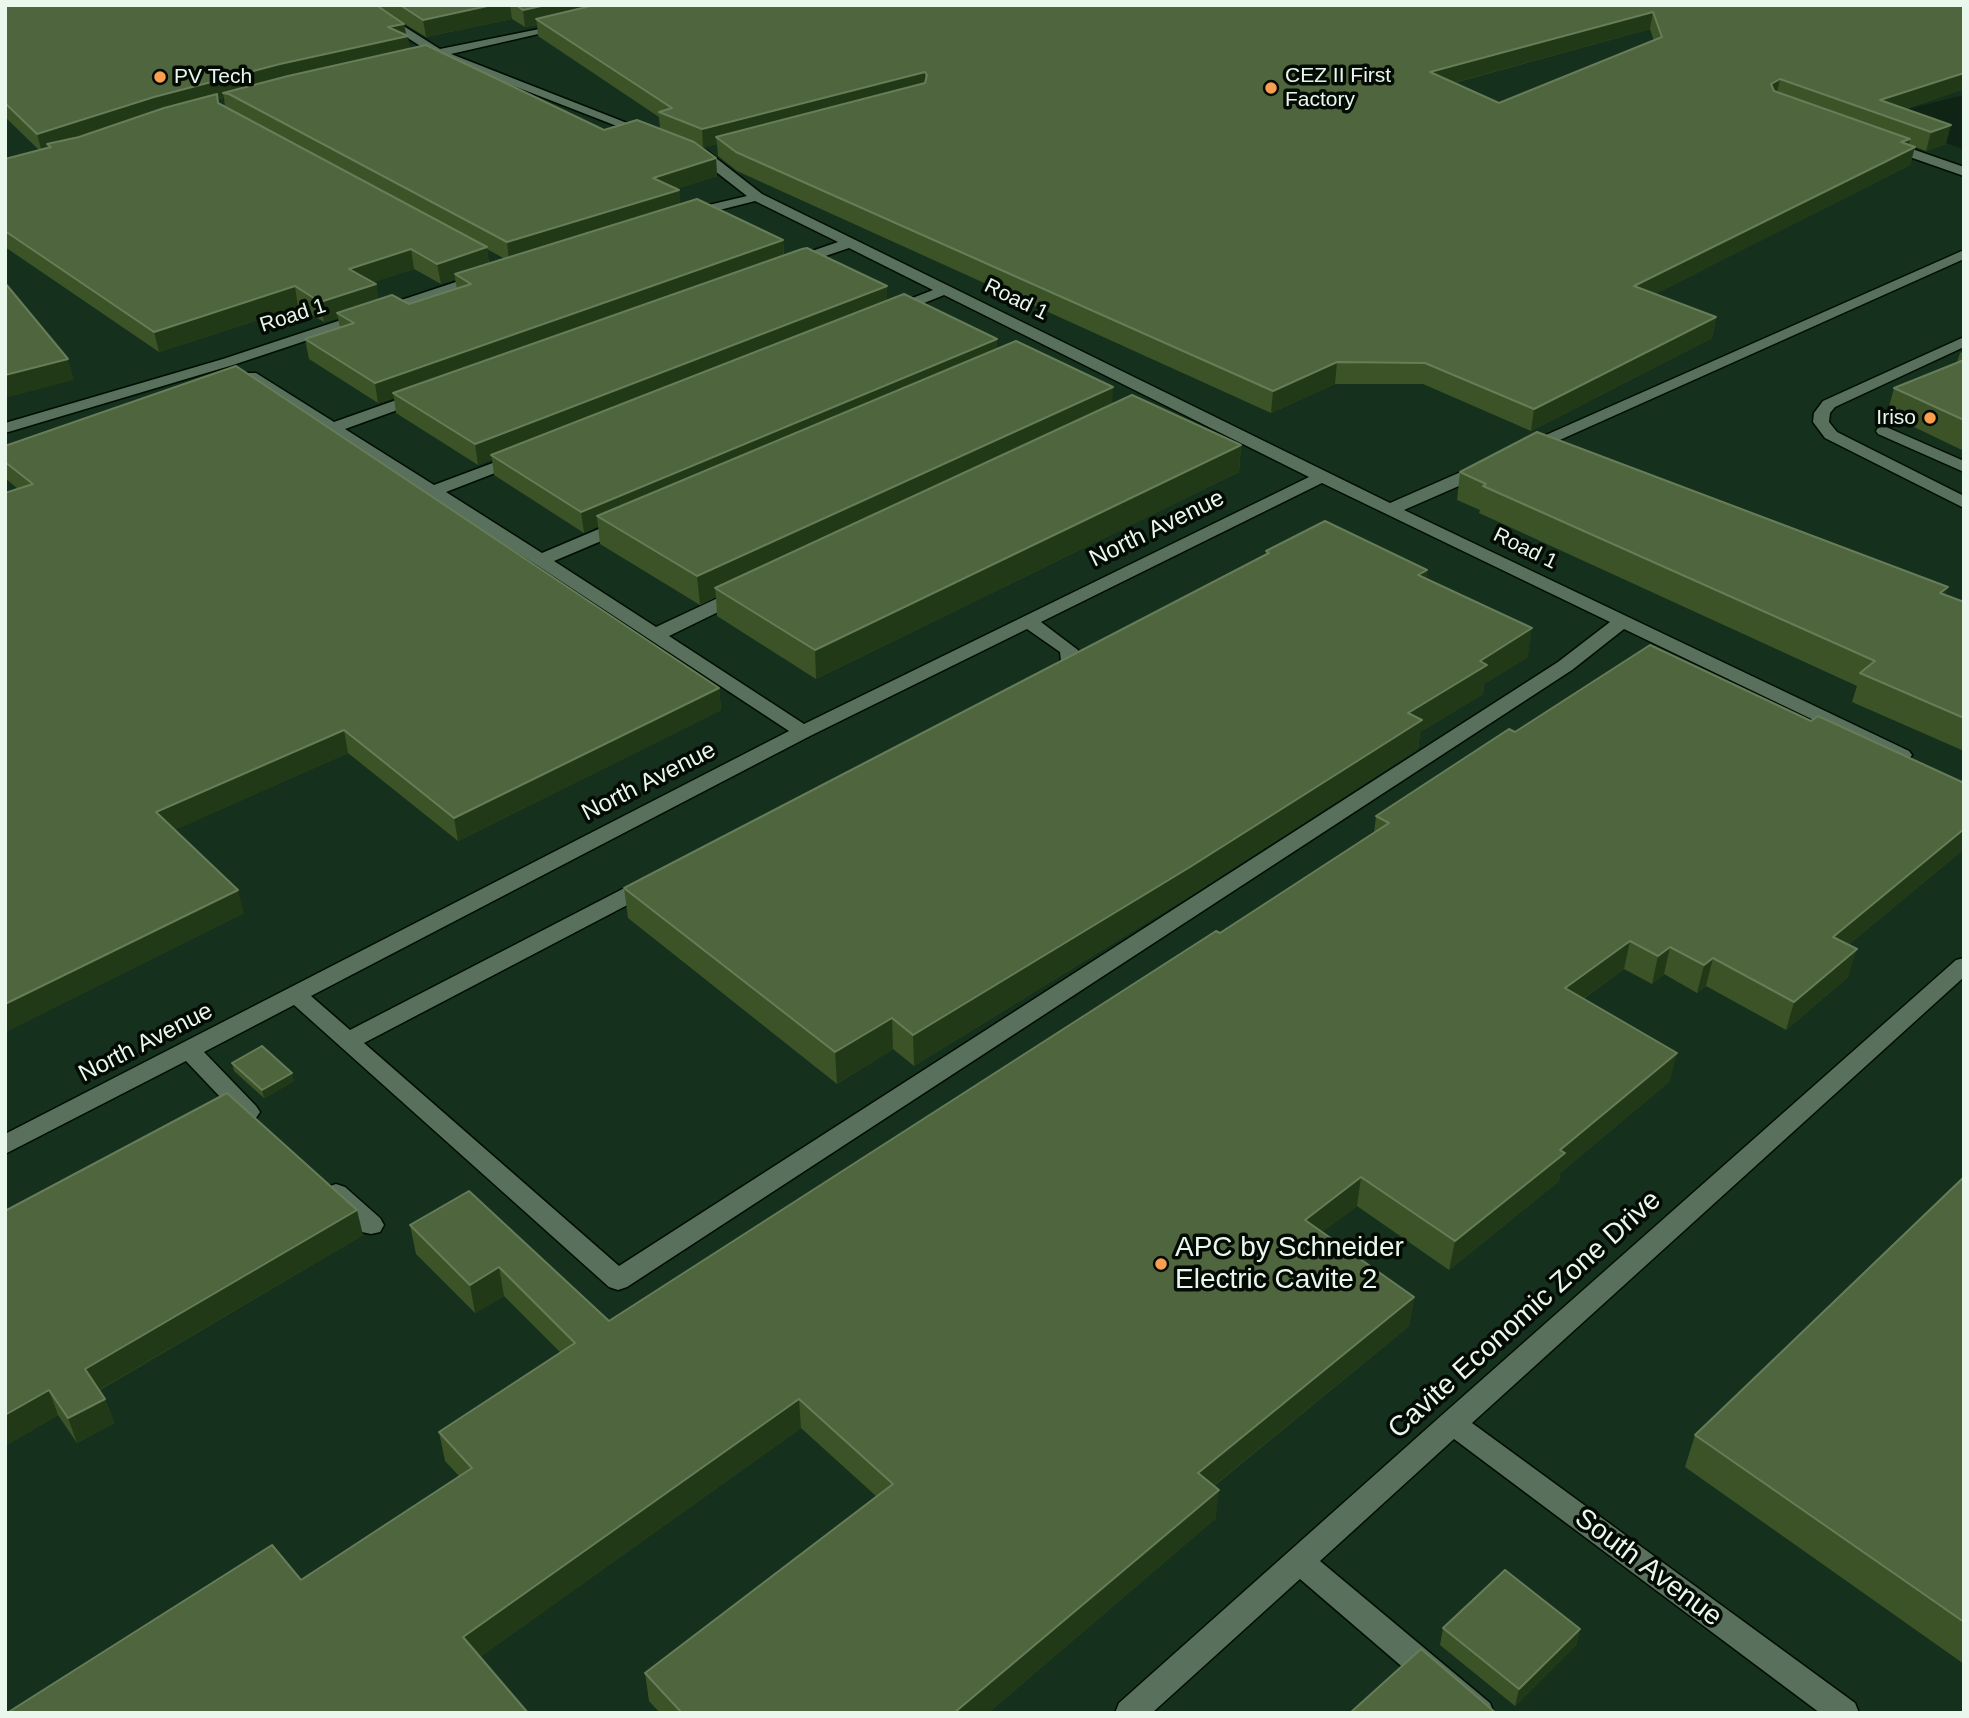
<!DOCTYPE html>
<html>
<head>
<meta charset="utf-8">
<style>
	body { margin:0 }
	#map { position:relative; width:1969px; height:1718px; overflow:hidden; background:#0f2414; font-family:Helvetica,sans-serif }
	canvas { display:block }
	.frame { position:absolute; inset:0; border:7px solid #eaf7ec; pointer-events:none }
</style>
</head>
<body>
<div id="map">
<canvas width="1969" height="1718"></canvas>
<div class="frame"></div>
</div>
<script>
const ctx = document.querySelector('canvas').getContext('2d');
ctx.lineJoin = 'round';
function fillPath(path, color) { ctx.fillStyle = color; ctx.fill(path, 'evenodd'); }
const toPath = rows => new Path2D(rows.map(r => 'M' + r).join(''));
function trace(path, color, width, dash) { ctx.strokeStyle = color; ctx.lineWidth = width; ctx.lineCap = dash ? 'butt' : 'round'; ctx.setLineDash(dash || []); ctx.stroke(path); }
function write(font, color, halo, rows, align = 'center') {
  ctx.font = font + ' Helvetica,sans-serif'; ctx.lineWidth = 7; ctx.setLineDash([]); ctx.textBaseline = 'middle'; ctx.strokeStyle = halo; ctx.fillStyle = color; for (const [text, x, y, turn = 0] of rows) {
    ctx.save(); ctx.translate(x, y); ctx.rotate((+turn || 0) * Math.PI / 180); ctx.textAlign = isNaN(turn) ? turn : align; if (halo) ctx.strokeText(text, 0, 0); ctx.fillText(text, 0, 0); ctx.restore();
  }
}
fillPath(toPath([
	[5,5,1964,5,1964,95,1880,116,1964,150,1964,1713,5,1713]
]), '#15301c');
const minor = toPath([
	[357,5,370,5,440,49,569,23,569,27,451,54,655,134,649,138,645,137,434,55,357,5],
	[1889,141,1964,167,1964,176,1884,148,1883,145,1889,141],
	[692,146,707,151,762,194,1390,503,1479,464,1491,464,1493,468,1491,472,1404,510,1909,751,1912,755,1909,759,1902,761,1895,759,1624,629,1572,670,627,1287,618,1290,609,1287,294,1005,204,1052,256,1106,260,1112,256,1118,248,1120,240,1118,186,1061,5,1154,5,1134,789,731,535,564,246,379,243,376,246,373,256,373,334,422,416,393,428,393,430,396,428,399,345,429,434,485,514,455,526,455,528,458,526,461,446,492,542,553,620,520,632,520,635,524,632,528,554,561,656,627,737,589,749,589,752,593,749,597,669,636,804,724,1309,477,944,295,897,314,887,314,885,311,887,308,933,290,849,248,796,266,786,266,786,260,838,242,755,201,688,218,683,217,683,211,747,196,697,157,687,153,686,150,692,146],
	[1322,483,1610,622,1558,662,619,1266,364,1043,656,890,659,885,656,880,640,880,350,1030,311,996,810,736,1027,629,1060,652,1061,661,1045,671,1043,675,1045,679,1052,681,1071,673,1079,661,1078,650,1041,622,1322,483],
	[1964,250,1964,259,1533,452,1521,452,1519,449,1521,446,1964,250],
	[483,273,488,274,488,280,233,365,5,433,5,423,223,359,483,273],
	[1964,337,1964,347,1835,407,1830,413,1829,422,1837,432,1964,496,1964,508,1825,438,1813,422,1814,413,1823,401,1964,337],
	[1884,426,1964,461,1964,472,1878,434,1876,431,1878,428,1884,426],
	[1964,958,1964,977,1472,1423,1855,1703,1859,1713,1820,1713,1454,1439,1320,1561,1490,1703,1494,1713,1456,1713,1300,1579,1152,1713,1115,1713,1119,1703,1442,1415,1956,960,1964,958],
	[336,1184,345,1187,380,1218,384,1225,380,1232,371,1234,362,1232,327,1199,324,1193,327,1187,336,1184]
]);
trace(minor, '#000d02', 3);
fillPath(minor, '#59705d');
fillPath(toPath([
	[5,5,1964,5,1964,89,1905,109,1946,144,1926,151,1915,147,1910,165,1655,294,1716,317,1712,338,1531,431,1423,384,1335,384,1271,413,737,171,718,156,717,144,703,147,700,146,716,158,717,176,676,189,679,190,680,204,783,240,784,255,887,301,997,339,997,349,1113,404,1241,445,1239,472,816,679,717,616,716,597,700,605,600,544,598,526,584,533,494,475,492,459,478,465,396,413,394,398,378,403,309,359,305,339,340,328,338,318,324,322,298,307,159,352,5,247,5,159,39,150,5,117],
	[387,13,426,37,512,19,525,27,537,25,538,36,659,117,660,129,604,130,410,49,404,24],
	[1650,29,1654,41,1499,103,1454,83],
	[224,98,225,107,219,104,218,99],
	[487,249,505,259,489,264],
	[414,269,441,284,455,279,457,289,409,304,378,299,376,284,373,282],
	[1964,351,1964,451,1887,414,1894,388,1957,362,1960,353],
	[5,446,719,688,721,710,458,841,348,753,174,830,244,913,5,1032,18,489,5,478],
	[1460,472,1945,595,1964,602,1964,751,1852,702,1857,686,1479,513,1480,510,1457,500],
	[1266,551,1427,570,1426,579,1528,657,1484,684,1483,694,1420,732,1418,749,1188,897,914,1066,893,1049,837,1084,628,918,624,888,1266,555],
	[1811,721,1964,783,1964,849,1848,945,1848,977,1786,1030,1706,986,1697,993,1664,974,1652,984,1624,969,1583,999,1670,1081,1560,1173,1559,1181,1449,1270,1357,1206,1322,1232,1414,1297,1409,1326,1214,1486,1216,1518,988,1713,660,1713,649,1701,645,1673,877,1497,801,1428,480,1657,301,1580,459,1476,445,1461,439,1432,561,1353,504,1296,475,1313,416,1254,410,1225,469,1191,609,1321,1220,933,1374,833,1376,816,1515,732],
	[232,1063,294,1081,264,1098,234,1071],
	[1964,1177,1964,1664,1685,1467,1695,1435],
	[5,1211,363,1235,100,1390,105,1399,114,1423,77,1443,58,1415,5,1446],
	[1443,1628,1580,1629,1576,1645,1515,1706,1440,1645]
]), '#3c5328');
fillPath(toPath([
	[492,5,510,5,512,19,426,37,423,20],
	[546,5,625,5,536,19,537,25,525,27,523,10],
	[1653,12,1650,29,1427,90,1430,72],
	[404,24,406,36,408,36,410,53,229,94,223,93,224,98,218,99,221,112,51,147,47,144,49,150,42,153,37,134,154,97,388,27],
	[925,72,925,90,716,137,717,144,703,147,702,129],
	[1964,73,1964,89,1884,116,1880,100],
	[1780,79,1776,98,1771,84],
	[1951,125,1946,144,1926,151,1931,132],
	[1910,139,1908,150,1915,147,1910,165,1630,307,1634,286,1901,142],
	[716,158,717,176,655,196,653,178],
	[679,190,681,208,509,261,507,242],
	[783,240,784,258,393,393,394,398,378,403,375,383],
	[487,247,489,267,455,274,455,279,441,284,437,264],
	[411,249,414,269,353,289,349,269],
	[376,284,379,304,337,313,338,318,324,322,320,302],
	[295,286,298,307,159,352,154,332],
	[887,286,887,305,491,455,492,459,478,465,475,444],
	[1716,317,1712,338,1531,431,1534,409],
	[997,339,997,358,597,516,598,526,584,533,581,512],
	[68,359,74,380,5,398,5,375],
	[1337,362,1335,384,1271,413,1273,391],
	[1113,387,1112,413,715,588,716,597,700,605,697,576],
	[1241,445,1239,472,816,679,815,650],
	[1427,570,1423,598,1418,575],
	[1948,587,1939,615,1940,593],
	[1532,628,1528,657,1484,684,1483,694,1420,732,1418,749,1188,897,914,1066,913,1035,1480,661],
	[719,688,721,710,458,841,454,818],
	[344,730,348,753,162,836,156,812],
	[1964,829,1964,849,1825,964,1833,937],
	[238,890,244,913,5,1032,5,1004],
	[1630,941,1624,969,1559,1016,1565,988],
	[1670,947,1664,974,1652,984,1658,956],
	[1857,949,1848,977,1786,1030,1794,1002],
	[1713,958,1706,986,1697,993,1704,965],
	[892,1018,893,1049,837,1084,835,1052],
	[1677,1053,1670,1081,1560,1173,1559,1181,1449,1270,1455,1241,1560,1150],
	[292,1073,294,1081,264,1098,262,1090],
	[1361,1177,1357,1206,1301,1248,1305,1220],
	[357,1210,363,1235,94,1393,85,1369],
	[499,1267,504,1296,475,1313,470,1285],
	[1414,1297,1409,1326,1195,1501,1198,1473],
	[49,1390,58,1415,5,1446,5,1415],
	[105,1399,114,1423,77,1443,68,1418],
	[799,1399,801,1428,469,1665,463,1637],
	[1219,1490,1216,1518,988,1713,954,1713],
	[1580,1629,1576,1645,1515,1706,1519,1689]
]), '#223917');
const building = toPath([
	[5,5,376,5,404,24,388,27,408,36,280,64,154,97,37,134,5,103,5,5],
	[400,5,492,5,423,20,400,5],
	[516,5,546,5,523,10,516,5],
	[595,5,1964,5,1964,73,1880,100,1951,125,1931,132,1780,79,1771,84,1774,91,1910,139,1901,142,1915,147,1634,286,1716,317,1534,409,1425,363,1337,362,1273,391,736,152,716,137,925,83,927,75,925,72,702,129,659,112,672,108,536,19,595,5],
	[1653,12,1662,37,1499,103,1430,72,1653,12],
	[426,45,604,130,637,120,694,142,716,158,653,178,679,190,507,242,229,94,223,93,288,76,426,45],
	[217,94,218,103,487,247,437,264,411,249,349,269,376,284,320,302,295,286,154,332,5,231,5,159,51,147,47,144,79,137,164,108,217,94],
	[697,199,783,240,375,383,305,339,354,323,337,313,392,295,409,304,471,284,455,274,697,199],
	[807,248,887,286,475,444,393,393,802,249,807,248],
	[5,283,68,359,5,375,5,283],
	[904,294,997,339,581,512,491,455,904,294],
	[1016,341,1113,387,697,576,597,516,1016,341],
	[1964,360,1964,420,1894,388,1964,360],
	[236,366,719,688,454,818,344,730,156,812,238,890,5,1004,5,493,33,484,5,462,5,446,236,366],
	[1132,395,1241,445,815,650,715,588,1132,395],
	[1537,432,1948,587,1940,593,1964,602,1964,718,1860,673,1875,661,1483,486,1486,484,1460,472,1537,432],
	[1325,521,1427,570,1418,575,1532,628,1480,661,1487,665,1408,713,1422,720,1190,867,913,1035,892,1018,835,1052,624,888,1269,553,1266,551,1325,521],
	[1650,645,1811,721,1818,716,1964,783,1964,829,1833,937,1857,949,1794,1002,1713,958,1704,965,1670,947,1658,956,1630,941,1565,988,1677,1053,1560,1150,1565,1153,1455,1241,1361,1177,1305,1220,1414,1297,1198,1473,1219,1490,954,1713,682,1713,645,1673,893,1484,799,1399,463,1637,528,1713,7,1713,272,1545,301,1580,472,1468,439,1432,575,1343,499,1267,470,1285,410,1225,469,1191,609,1321,1216,931,1220,933,1389,823,1376,816,1509,729,1515,732,1650,645],
	[262,1046,292,1073,262,1090,232,1063,262,1046],
	[227,1093,357,1210,85,1369,105,1399,68,1418,49,1390,5,1415,5,1211,227,1093],
	[1964,1177,1964,1622,1695,1435,1964,1177],
	[1505,1570,1580,1629,1519,1689,1443,1628,1505,1570],
	[1421,1649,1496,1713,1350,1713,1421,1649]
]);
fillPath(building, '#4f653d');
trace(building, '#677c58', 2);
for (const [x, y, r, color] of [
	[160,77,7,"#fa9f50"],
	[1271,88,7,"#fa9f50"],
	[1930,418,7,"#fa9f50"],
	[1161,1264,7,"#fa9f50"]
]) { const dot = new Path2D(); dot.arc(x, y, r, 0, 2 * Math.PI); ctx.fillStyle = color; ctx.fill(dot); trace(dot, '#040b05', 2.5); }
write('21px', '#eaf7ec', '#040b05', [
	["CEZ II First",1285,76],
	["Factory",1285,100],
	["PV Tech",174,77],
	["Iriso",1916,418,"right"]
], 'left');
write('21px', '#eaf7ec', '#040b05', [
	["Road 1",1016,300,26],
	["Road 1",293,316,-18],
	["Road 1",1525,549,26]
]);
write('24px', '#eaf7ec', '#040b05', [
	["North Avenue",1157,529,-26],
	["North Avenue",649,782,-27],
	["North Avenue",146,1043,-27]
]);
write('28px', '#eaf7ec', '#040b05', [
	["APC by Schneider",1175,1248],
	["Electric Cavite 2",1175,1280]
], 'left');
write('28px', '#eaf7ec', '#040b05', [
	["Cavite Economic Zone Drive",1525,1315,-42],
	["South Avenue",1648,1568,37]
]);
</script>
</body>
</html>
